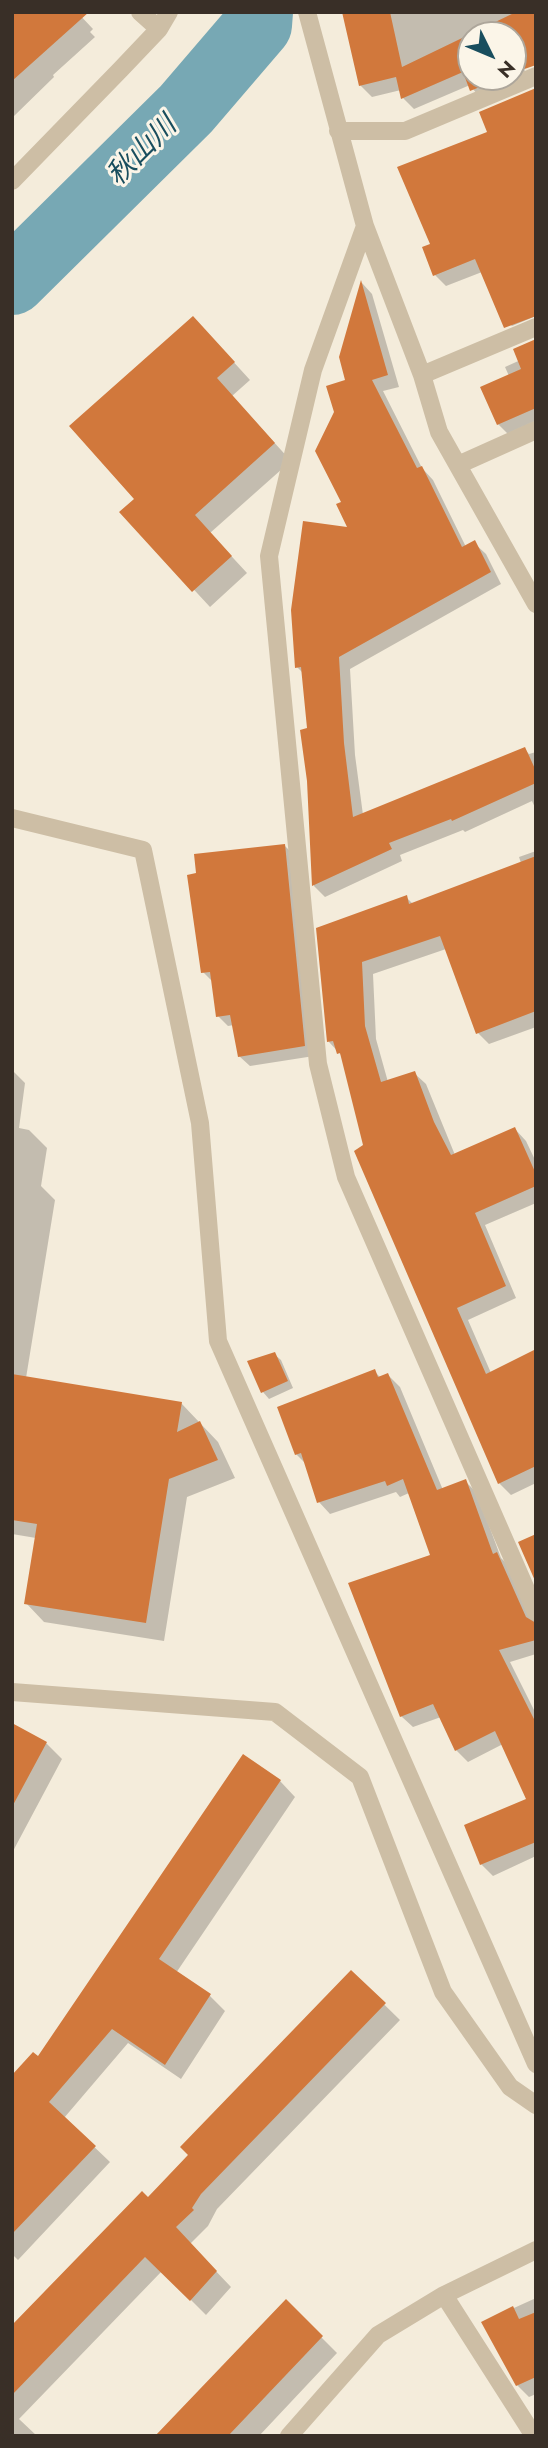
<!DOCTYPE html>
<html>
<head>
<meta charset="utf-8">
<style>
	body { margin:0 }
	#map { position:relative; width:548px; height:2448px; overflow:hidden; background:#f4ecdb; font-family:Jost,sans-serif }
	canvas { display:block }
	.frame { position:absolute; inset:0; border:14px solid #392f27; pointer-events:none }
	.north { position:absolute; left:457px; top:21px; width:70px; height:70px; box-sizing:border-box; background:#fbf5e8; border:2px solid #ada69b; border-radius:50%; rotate:133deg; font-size:19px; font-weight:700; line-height:28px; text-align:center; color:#392f27 }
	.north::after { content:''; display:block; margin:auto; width:24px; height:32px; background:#194e5e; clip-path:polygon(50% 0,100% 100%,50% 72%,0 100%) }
</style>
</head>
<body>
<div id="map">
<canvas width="548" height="2448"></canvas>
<div class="frame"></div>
<div class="north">N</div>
</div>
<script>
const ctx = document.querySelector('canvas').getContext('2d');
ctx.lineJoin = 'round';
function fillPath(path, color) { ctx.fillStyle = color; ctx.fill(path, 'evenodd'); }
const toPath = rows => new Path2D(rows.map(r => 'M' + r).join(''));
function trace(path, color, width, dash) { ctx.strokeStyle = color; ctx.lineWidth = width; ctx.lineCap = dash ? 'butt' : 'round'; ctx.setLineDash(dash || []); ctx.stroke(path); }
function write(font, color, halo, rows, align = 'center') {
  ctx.font = font + ' Jost,"Noto Sans JP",sans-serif'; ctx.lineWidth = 6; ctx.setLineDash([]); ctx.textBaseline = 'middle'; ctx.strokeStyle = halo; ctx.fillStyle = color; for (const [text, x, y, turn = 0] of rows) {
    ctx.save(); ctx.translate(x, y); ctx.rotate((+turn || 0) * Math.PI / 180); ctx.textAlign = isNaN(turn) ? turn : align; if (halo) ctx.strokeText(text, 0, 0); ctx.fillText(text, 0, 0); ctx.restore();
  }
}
fillPath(toPath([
	[12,12,77,12,93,29,90,32,95,37,53,75,54,77,12,118],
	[344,12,536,12,524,69,530,82,483,102,470,85,414,109,403,98,401,90,372,97,360,85],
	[471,35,513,35,513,77,471,77],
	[489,133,536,316,512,326,500,315,482,272,446,286,435,275,432,245],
	[362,283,372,294,399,387,383,391,422,468,433,480,466,547,474,543,486,554,501,584,350,669,355,755,363,815,525,750,529,754,536,752,536,810,532,801,465,832,463,830,400,855,402,861,325,897,314,886,309,729,304,674,297,667,350,530,343,503,336,412,347,382,341,357],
	[209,335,250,380,232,396,291,461,210,533,247,573,210,607,122,512,136,499],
	[536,353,536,426,511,437,498,424,509,376,505,367],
	[285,846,295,856,314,1056,250,1066,239,1056,234,1025,228,1026,218,1016,213,982,203,972],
	[536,851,536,1027,489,1044,478,1033,446,949,373,974,376,1039,388,1082,414,1073,426,1084,455,1155,515,1129,526,1141,536,1162,536,1203,485,1225,516,1298,468,1320,491,1373,536,1361,536,1483,511,1495,499,1483,356,1151,365,1146,343,1057,329,1042,318,929,406,897,413,904,521,863,519,857],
	[12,1070,25,1083,19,1128,29,1130,47,1148,41,1186,55,1200,26,1378,181,1403,218,1442,235,1478,187,1497,164,1641,44,1622,26,1603,36,1538,12,1534],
	[274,1354,281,1360,293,1388,269,1399,263,1392,249,1362],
	[374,1371,381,1378,388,1375,400,1387,443,1490,465,1481,477,1493,501,1558,509,1566,536,1624,536,1654,510,1662,536,1714,536,1856,493,1876,481,1864,527,1800,503,1744,468,1762,456,1750,441,1717,413,1727,401,1716,350,1584,433,1556,409,1493,400,1497,396,1492,330,1514,319,1502,306,1464,296,1454],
	[12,1729,46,1743,62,1759,12,1853],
	[280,1781,295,1797,176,1973,210,1996,225,2011,181,2079,128,2043,64,2118,110,2162,18,2260,12,2254,12,2077,38,2059],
	[351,1972,400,2020,217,2209,208,2226,190,2244,231,2287,206,2315,162,2271,19,2419,37,2436,12,2436,12,2328,148,2200],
	[536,2298,536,2394,529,2397,517,2385,483,2322],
	[286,2302,337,2353,259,2436,158,2436]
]), '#0003');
trace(toPath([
	[12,281,186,109,258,25,259,12]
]), '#77a8b4', 68);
fillPath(toPath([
	[12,12,89,12,12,81],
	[342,12,390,12,402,67,516,12,536,12,536,65,513,73,513,35,471,35,471,77,504,77,470,91,463,72,401,99,396,77,359,86],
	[536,88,536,316,504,328,475,259,433,276,422,247,430,244,397,167,487,132,479,112],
	[361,280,388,375,372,380,417,468,422,466,462,547,475,540,491,572,339,657,344,743,353,817,525,747,536,771,536,783,452,821,451,819,389,843,392,849,312,886,307,781,300,730,307,728,301,667,295,668,291,610,303,521,347,527,336,504,341,502,315,451,334,412,326,386,345,380,339,357],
	[193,316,235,362,217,378,275,443,195,515,232,556,192,592,119,512,134,499,69,426],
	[536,339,536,408,497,425,480,387,521,369,513,349],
	[285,844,305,1046,238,1057,230,1015,216,1017,210,972,201,973,187,875,196,873,194,854],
	[536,856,536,1011,476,1034,440,936,362,962,365,1026,381,1082,415,1071,434,1122,451,1155,515,1127,536,1174,536,1186,475,1213,506,1286,457,1308,486,1374,536,1349,536,1466,498,1484,354,1151,363,1145,340,1053,337,1054,333,1041,327,1042,316,928,407,895,409,904],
	[275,1352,288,1381,261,1393,247,1361],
	[375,1369,378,1377,388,1373,437,1490,466,1479,493,1554,497,1552,526,1617,536,1623,536,1640,499,1650,536,1723,536,1842,480,1865,464,1825,526,1799,495,1731,455,1751,433,1704,400,1717,348,1583,430,1555,403,1479,387,1486,385,1481,317,1503,301,1453,295,1455,277,1407],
	[12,1374,182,1402,177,1432,200,1421,218,1460,169,1479,146,1623,24,1604,37,1524,12,1520],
	[536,1534,536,1583,518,1542],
	[12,1723,47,1742,12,1807],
	[243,1754,281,1780,159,1959,211,1994,165,2065,112,2029,49,2102,96,2146,12,2234,12,2075,33,2052,38,2056],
	[351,1970,386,2003,201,2194,192,2208,194,2210,176,2227,217,2271,190,2301,145,2257,12,2395,12,2325,142,2191,148,2197,188,2155,180,2147],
	[286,2299,323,2336,228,2436,155,2436],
	[513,2306,519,2319,536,2312,536,2377,516,2386,481,2322]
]), '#d1783c');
trace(toPath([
	[140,12,159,29],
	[307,12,365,226,422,375,439,432,536,604],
	[338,131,405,131,536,76],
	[12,181,121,69,159,29,169,12],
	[365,226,313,370,269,556,318,1064,346,1177,536,1612],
	[422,375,536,327],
	[458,465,536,430],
	[12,818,143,850,200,1123,218,1341,536,2064],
	[12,1692,275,1712,360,1777,443,1992,510,2087,536,2105],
	[444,2295,534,2436],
	[289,2436,378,2335,444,2295,536,2250]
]), '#cdbea5', 18);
write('italic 28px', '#194e5e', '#fbf5e8', [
	["秋山川",143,152,-45]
]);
</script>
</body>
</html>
